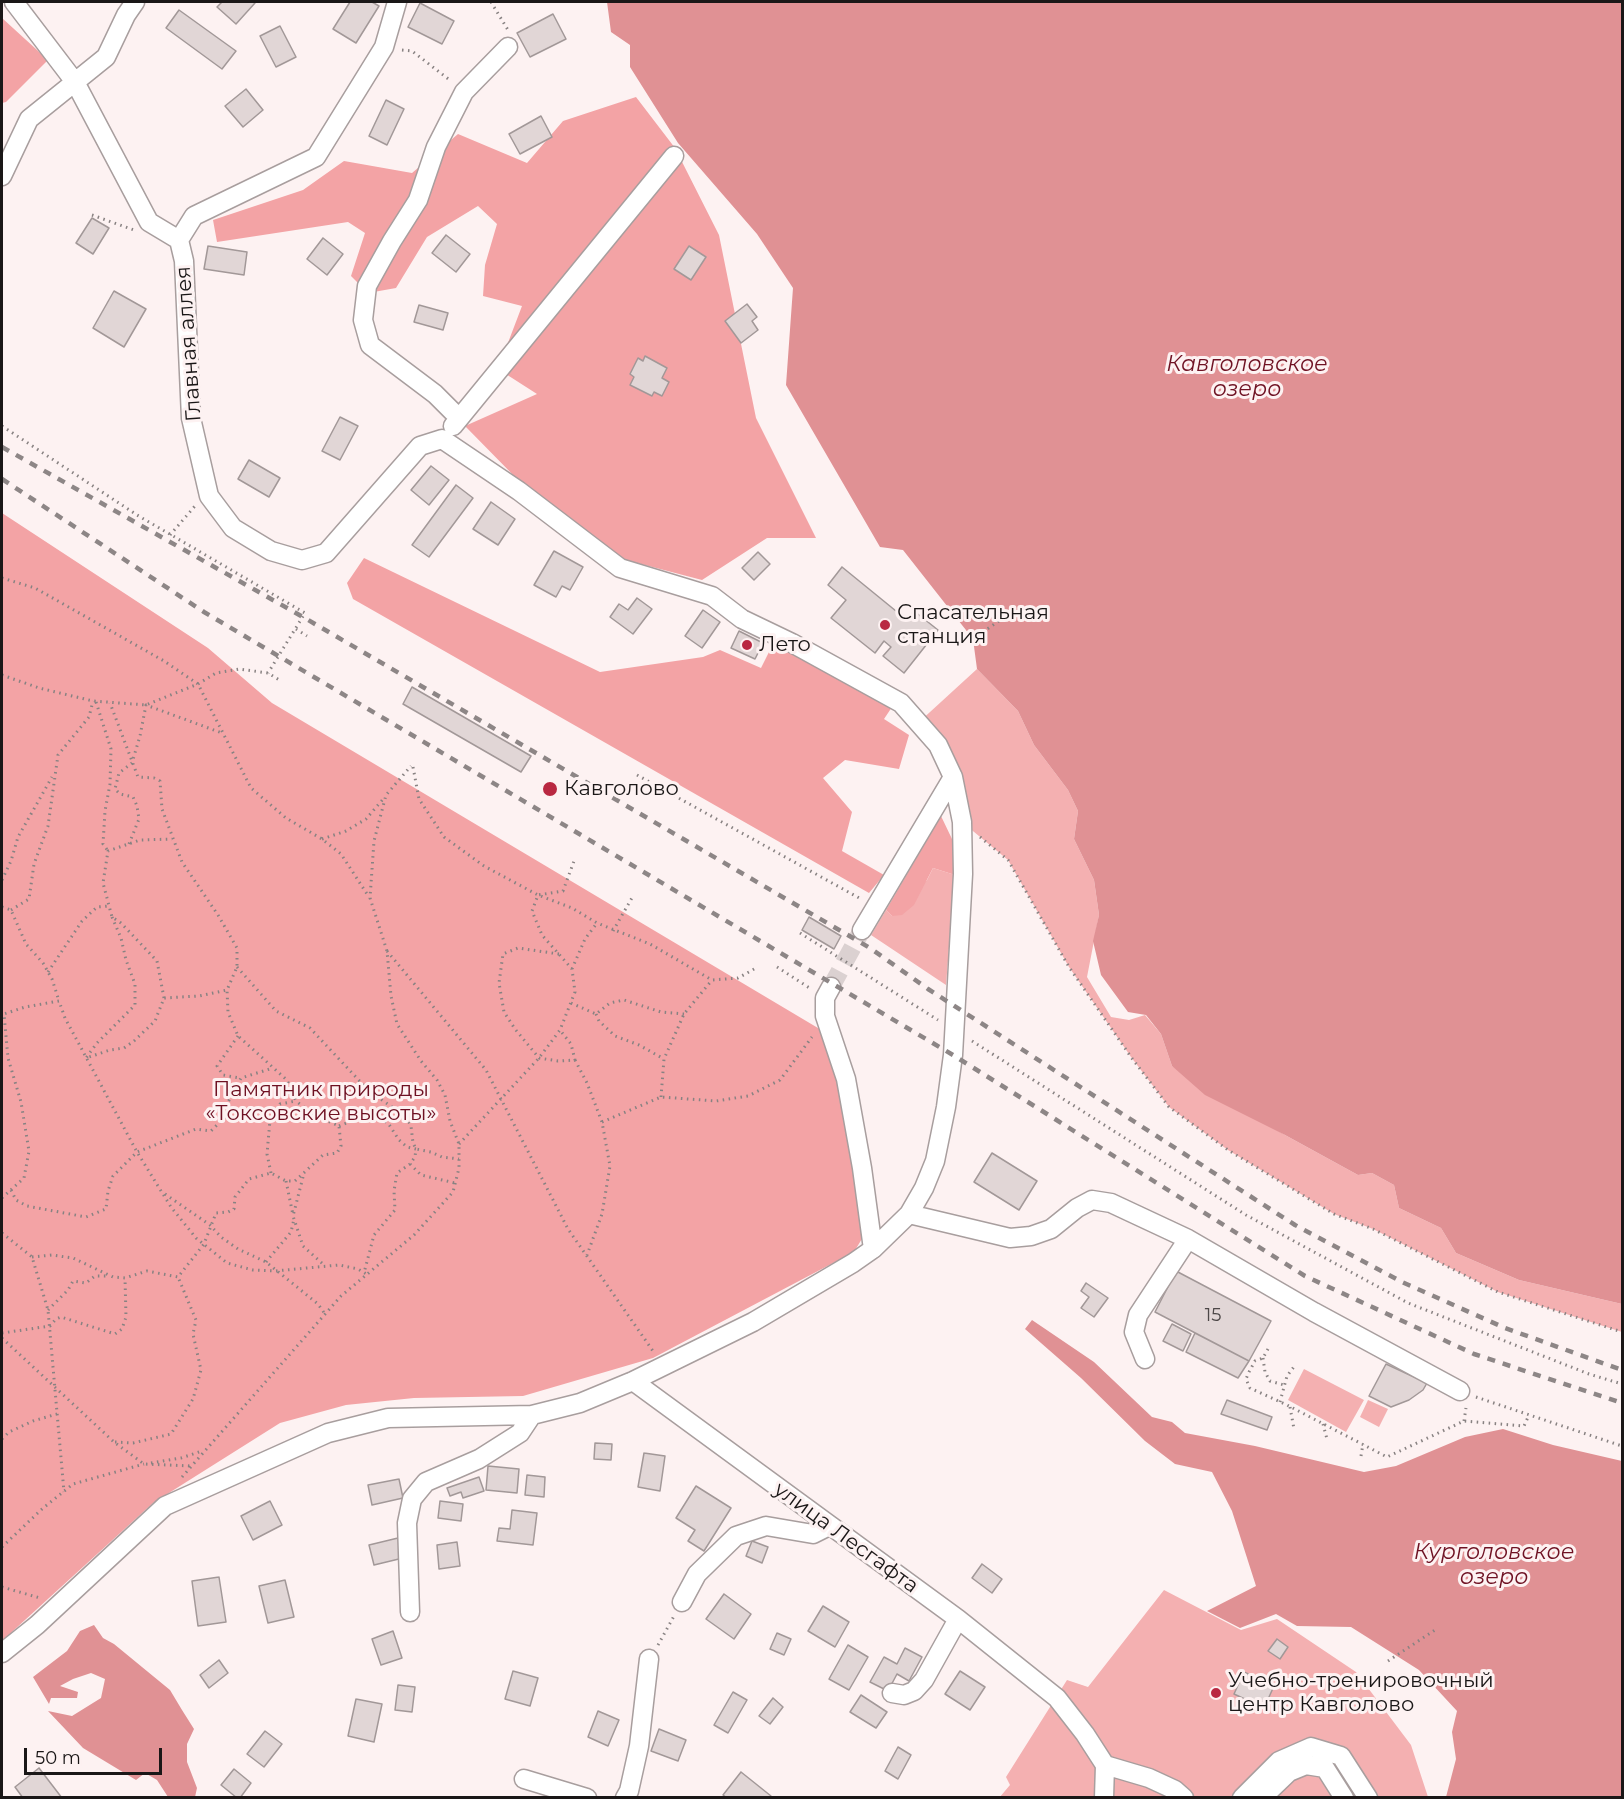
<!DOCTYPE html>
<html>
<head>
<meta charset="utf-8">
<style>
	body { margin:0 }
	#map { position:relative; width:1624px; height:1799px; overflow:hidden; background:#fdf2f2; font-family:Montserrat,sans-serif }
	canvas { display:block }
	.frame { position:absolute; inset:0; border:3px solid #1a1717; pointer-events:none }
	.scale { position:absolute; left:24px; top:1748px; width:138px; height:27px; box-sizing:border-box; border:3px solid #1a1717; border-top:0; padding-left:8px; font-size:18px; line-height:21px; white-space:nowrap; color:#1a1717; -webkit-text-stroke:4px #fdf2f2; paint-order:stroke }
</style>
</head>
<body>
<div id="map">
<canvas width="1624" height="1799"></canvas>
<div class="frame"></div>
<div class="scale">50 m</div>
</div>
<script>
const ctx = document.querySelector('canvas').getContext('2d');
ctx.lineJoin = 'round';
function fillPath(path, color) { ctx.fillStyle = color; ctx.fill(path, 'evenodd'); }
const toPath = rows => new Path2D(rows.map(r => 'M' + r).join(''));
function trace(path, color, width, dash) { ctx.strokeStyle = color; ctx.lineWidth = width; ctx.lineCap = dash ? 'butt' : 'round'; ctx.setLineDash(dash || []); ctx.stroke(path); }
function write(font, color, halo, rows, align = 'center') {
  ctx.font = font + ' Montserrat,sans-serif'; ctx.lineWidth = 6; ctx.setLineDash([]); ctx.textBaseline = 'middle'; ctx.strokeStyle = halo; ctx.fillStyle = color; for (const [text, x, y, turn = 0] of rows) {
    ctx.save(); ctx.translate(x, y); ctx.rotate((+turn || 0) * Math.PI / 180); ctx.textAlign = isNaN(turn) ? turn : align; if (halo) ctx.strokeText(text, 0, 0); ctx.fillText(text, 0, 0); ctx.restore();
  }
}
fillPath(toPath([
	[977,669,1018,711,1034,745,1068,790,1078,811,1074,839,1094,880,1099,915,1087,977,1111,1017,1129,1020,1145,1015,1161,1034,1172,1066,1285,1135,1358,1175,1372,1173,1394,1185,1399,1208,1441,1228,1456,1253,1519,1280,1622,1304,1622,1332,1498,1292,1373,1229,1334,1214,1228,1150,1169,1107,1131,1057,1069,967,1008,860,962,822,953,777,918,723],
	[933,868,955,875,946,985,871,935,886,910,892,916,927,880],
	[1304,1369,1364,1400,1346,1432,1288,1400],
	[1368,1400,1388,1409,1379,1427,1360,1417],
	[1164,1590,1241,1630,1277,1619,1356,1672,1411,1745,1428,1797,999,1798,1010,1785,1006,1777,1067,1680,1088,1687]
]), '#f4b0b1');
fillPath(toPath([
	[2,18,48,60,6,102,2,103],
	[636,97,675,148,719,235,756,418,816,538,767,538,702,580,622,559,519,481,465,426,537,394,498,369,522,306,483,296,485,265,497,224,478,206,427,237,396,288,368,293,351,276,365,233,348,222,217,242,213,220,303,190,344,161,412,173,458,134,527,163,563,121],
	[2,513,208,648,272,703,823,1031,841,1090,863,1237,854,1252,653,1358,523,1396,414,1398,346,1405,280,1423,153,1503,2,1641],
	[364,558,600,672,703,657,720,650,761,668,773,644,832,667,892,707,884,719,909,735,899,769,845,760,823,778,852,812,842,851,884,875,869,893,353,599,347,583],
	[941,816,952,839,955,875,933,868,914,905,902,915,892,916,886,910]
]), '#f3a3a5');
fillPath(toPath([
	[607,2,1622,2,1622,1304,1519,1280,1456,1253,1441,1228,1399,1208,1394,1185,1372,1173,1358,1175,1285,1135,1205,1095,1172,1066,1161,1034,1146,1015,1128,1012,1101,975,1093,941,1099,915,1094,880,1074,839,1078,811,1068,790,1034,745,1018,711,977,669,973,639,903,550,880,547,786,385,793,288,757,234,678,143,630,67,630,45,611,32],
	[1032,1320,1094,1362,1152,1417,1172,1422,1185,1433,1255,1446,1364,1472,1396,1466,1465,1437,1503,1429,1553,1445,1622,1461,1622,1797,1446,1797,1456,1759,1452,1732,1457,1711,1419,1670,1351,1627,1297,1626,1276,1614,1240,1628,1207,1611,1256,1586,1232,1511,1212,1472,1175,1464,1145,1441,1081,1378,1025,1329],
	[94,1625,103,1638,114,1644,170,1690,182,1710,194,1729,187,1744,187,1762,197,1788,195,1797,168,1797,157,1780,145,1773,136,1780,83,1748,48,1711,72,1716,101,1698,105,1679,91,1673,73,1679,60,1686,78,1692,77,1698,51,1698,49,1704,33,1677,67,1651,80,1631]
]), '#e09194');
const building = toPath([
	[222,2,253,2,255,3,236,24,217,7,222,2],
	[350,2,372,2,379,6,356,43,333,29,350,2],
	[420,3,454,21,442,44,408,27,420,3],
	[179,10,236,51,222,69,166,28,179,10],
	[553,14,566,39,530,57,517,33,553,14],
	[280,26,296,57,276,67,260,36,280,26],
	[246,89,263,110,243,127,225,106,246,89],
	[386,100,404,109,387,145,369,136,386,100],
	[541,116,552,137,520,154,509,134,541,116],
	[92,218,109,228,93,254,76,243,92,218],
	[446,235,470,254,456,272,432,253,446,235],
	[323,238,343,254,327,275,307,259,323,238],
	[208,246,247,252,244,275,204,269,208,246],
	[689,246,706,257,691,280,674,269,689,246],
	[114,291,146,309,124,347,93,328,114,291],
	[747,304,757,317,752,321,758,330,741,343,725,321,747,304],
	[419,305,448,313,443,330,414,322,419,305],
	[645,356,667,368,662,378,669,382,662,396,654,392,652,396,630,385,634,377,630,374,638,358,643,361,645,356],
	[340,417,358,426,340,460,322,451,340,417],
	[249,460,280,478,269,497,238,479,249,460],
	[431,466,449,480,429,505,411,490,431,466],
	[456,485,473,498,429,557,412,545,456,485],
	[491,502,515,519,498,545,473,529,491,502],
	[554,551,583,567,570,590,562,586,556,597,534,585,554,551],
	[758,552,770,564,754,580,742,568,758,552],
	[842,567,907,620,914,611,938,630,904,673,883,656,891,647,884,641,875,653,831,618,846,600,828,585,842,567],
	[637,598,652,609,633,634,610,617,619,604,628,610,637,598],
	[703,610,720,622,702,648,685,636,703,610],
	[739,631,763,643,755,659,731,648,739,631],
	[412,687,531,756,521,772,403,704,412,687],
	[809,917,841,936,834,949,802,930,809,917],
	[992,1153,1037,1181,1019,1210,974,1182,992,1153],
	[1176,1271,1271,1321,1249,1361,1155,1312,1176,1271],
	[1086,1283,1108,1298,1094,1317,1081,1308,1089,1297,1081,1291,1086,1283],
	[1172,1324,1191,1334,1183,1351,1163,1341,1172,1324],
	[1195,1333,1249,1361,1238,1378,1186,1352,1195,1333],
	[1386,1364,1427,1383,1423,1390,1409,1400,1391,1407,1369,1396,1386,1364],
	[1227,1400,1272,1417,1267,1430,1221,1414,1227,1400],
	[595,1443,612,1444,611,1460,594,1459,595,1443],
	[644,1453,665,1456,660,1491,638,1487,644,1453],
	[488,1466,519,1469,517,1493,486,1490,488,1466],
	[527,1475,545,1477,544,1497,525,1495,527,1475],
	[479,1477,484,1491,463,1498,461,1492,450,1496,447,1488,479,1477],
	[399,1479,403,1498,372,1505,368,1485,399,1479],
	[696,1486,731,1508,704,1551,688,1541,695,1530,676,1518,696,1486],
	[270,1501,282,1525,253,1540,241,1516,270,1501],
	[440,1501,463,1504,461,1521,438,1518,440,1501],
	[512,1510,537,1513,533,1545,497,1541,499,1528,510,1529,512,1510],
	[398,1538,403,1558,374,1565,369,1545,398,1538],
	[752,1541,768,1547,762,1563,746,1556,752,1541],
	[457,1542,460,1566,439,1569,437,1545,457,1542],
	[982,1564,1002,1579,992,1593,972,1578,982,1564],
	[219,1577,226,1622,198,1626,192,1581,219,1577],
	[285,1580,294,1617,268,1623,259,1586,285,1580],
	[724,1594,751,1614,734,1639,706,1619,724,1594],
	[823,1606,849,1622,835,1647,808,1631,823,1606],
	[393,1631,402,1658,381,1665,372,1639,393,1631],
	[777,1633,791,1639,784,1655,770,1649,777,1633],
	[1277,1639,1288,1647,1280,1659,1268,1651,1277,1639],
	[848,1645,868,1657,849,1690,829,1679,848,1645],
	[905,1648,922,1657,909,1681,897,1674,888,1691,870,1682,884,1657,897,1664,905,1648],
	[219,1660,228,1673,209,1688,200,1675,219,1660],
	[513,1671,538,1678,530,1706,505,1699,513,1671],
	[960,1671,985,1687,970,1710,945,1694,960,1671],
	[1244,1672,1274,1686,1264,1708,1234,1694,1244,1672],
	[398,1685,415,1687,412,1712,395,1710,398,1685],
	[733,1692,747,1700,728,1733,714,1725,733,1692],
	[861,1695,887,1712,876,1728,850,1712,861,1695],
	[773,1698,783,1707,770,1724,759,1716,773,1698],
	[356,1699,382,1704,374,1742,348,1736,356,1699],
	[598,1711,619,1720,608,1746,588,1737,598,1711],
	[659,1729,686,1740,678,1761,651,1751,659,1729],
	[265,1731,282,1744,264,1767,247,1754,265,1731],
	[898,1747,911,1755,898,1779,885,1771,898,1747],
	[39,1768,62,1798,23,1798,15,1787,39,1768],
	[234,1769,251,1783,240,1798,237,1798,221,1785,234,1769],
	[741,1772,771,1796,770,1798,727,1798,723,1795,741,1772]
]);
fillPath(building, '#e1d6d6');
trace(building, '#a29898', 1.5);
trace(toPath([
	[831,987,862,930]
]), '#dbd1d1', 18, [18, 9]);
const minor = toPath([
	[14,2,75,82,106,57,126,15,135,2],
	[2,176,29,119,75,82,149,222,179,240,184,261,191,418,209,496,233,528,271,551,302,560,326,553,420,446,442,439,519,491,620,568,712,596,742,619,792,643,901,703,938,745,953,777,962,822,963,874,953,1055,946,1107,935,1161,924,1188,909,1214,873,1249,853,1263,753,1322,633,1381,580,1403,532,1415,388,1418,328,1433,165,1506,37,1625,2,1653],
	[179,240,194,216,316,157,384,47,397,2],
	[459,418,435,394,370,345,363,320,367,286,392,241,418,200,436,147,464,92,508,47],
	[453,426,674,156],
	[862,930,953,777],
	[831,987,825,998,825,1016,846,1079,862,1168,873,1249],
	[909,1214,1010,1238,1031,1236,1051,1229,1077,1208,1092,1200,1111,1203,1188,1239,1314,1312,1460,1391],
	[1145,1359,1134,1332,1138,1315,1188,1239],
	[633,1381,958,1619,1057,1698,1085,1734,1105,1765,1149,1778,1175,1790,1184,1798],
	[682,1602,697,1574,736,1536,766,1526,813,1534,829,1526],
	[410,1612,407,1523,412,1499,426,1482,479,1459,520,1433,532,1415],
	[892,1693,904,1695,914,1691,924,1680,958,1619],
	[524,1779,587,1798],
	[625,1798,629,1791,639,1746,649,1659],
	[1104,1798,1105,1765],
	[1242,1798,1279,1761,1311,1747,1341,1756,1368,1798],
	[1262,1798,1289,1772,1306,1765,1325,1768,1344,1798]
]);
trace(minor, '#a89e9e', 21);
trace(toPath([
	[491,2,508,30],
	[402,50,412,51,451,81],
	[92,215,134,230],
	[2,426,137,515,305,613,268,673],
	[170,535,195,506],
	[2,578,35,588,164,661,198,684,251,788,286,818,322,839,341,854,369,897],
	[296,629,307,636],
	[973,639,1013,611],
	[2,675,39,688,93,701,146,705,198,684,216,673,239,669,268,673,281,681],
	[96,702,111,749,110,784,105,811,103,844,108,851],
	[413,767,419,799,444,837,484,866,538,895,572,908,597,923,650,944,712,980,738,978,756,968],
	[637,775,861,899],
	[980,837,1008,860,1069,967,1131,1057,1169,1107,1228,1150,1334,1214,1373,1229,1498,1292,1622,1332],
	[322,839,346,831,366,819,384,798],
	[129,844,139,819,137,806,133,797,120,794,115,789,119,773,132,763,140,736,146,705,222,733],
	[2,880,11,861,18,837,52,777],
	[2,907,11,910,26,944,43,963,52,979,59,1001],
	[11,910,29,899,34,864,48,826,58,755,89,717,93,701],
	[112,917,121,938,126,960,135,984,135,1005,97,1043,86,1058,110,1050,124,1048,134,1041,155,1021,164,998,199,996,227,990],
	[613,931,633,896],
	[800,933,938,1020],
	[387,951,486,1070,568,1229,653,1351],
	[559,954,518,948,503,954,499,983,504,1012,515,1029,539,1058,558,1061,575,1060,571,1044,560,1030],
	[237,967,276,1011,310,1028,368,1090,406,1117,411,1126,413,1143,416,1149,431,1152,442,1157,459,1159],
	[777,967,811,989],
	[572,969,585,939,597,923],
	[48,972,82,921,97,907,109,906],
	[164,998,157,961,121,923,112,917,103,883,108,851,140,840,172,839],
	[571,1003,596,1014,610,1003,624,1000,661,1012,684,1014],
	[596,1014,599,1021,615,1036,639,1045,664,1059],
	[238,1036,217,1066,223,1075,240,1078],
	[972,1041,1246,1215,1408,1303,1589,1374,1622,1384],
	[575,1060,587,1083,602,1122,610,1166,602,1214,587,1255],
	[661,1097,664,1059,684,1014,712,980],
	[602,1122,661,1097,716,1101,748,1096,780,1080,812,1037],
	[339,1126,354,1120,378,1118,388,1123,399,1140,407,1147,416,1149,415,1157,410,1164,397,1173,394,1191,395,1210,374,1235,364,1273],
	[459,1144,539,1058,560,1030,575,992,572,969,542,935,532,911,538,895,563,891,574,861],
	[410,1164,421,1175,455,1183],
	[271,1173,267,1154,270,1120,280,1104,296,1101],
	[303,1177,293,1216,303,1246,325,1266],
	[286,1181,293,1215],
	[11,1190,16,1200,27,1206,86,1217,106,1209,108,1191,113,1176,137,1152,196,1129,211,1131,225,1117,227,1104,241,1078,273,1068],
	[165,1194,210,1225,221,1237,238,1249,266,1262,318,1304,325,1314],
	[2,1198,24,1178,29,1151,21,1102,8,1058,4,1014,25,1007,59,1001,65,1018,137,1152,171,1207,196,1238,227,1263,253,1270,275,1271,339,1265,358,1269,368,1275],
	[2,1233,32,1257,48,1310,64,1492],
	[32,1257,52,1255,73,1258,113,1277,125,1278,147,1271,178,1277,204,1244,216,1213,228,1212,234,1209,235,1197,249,1179,271,1173,286,1181,295,1181,323,1155,337,1153,341,1146,339,1126,314,1115,296,1101,287,1080,238,1036,228,1012,227,990,237,967,237,948,218,915,182,862,162,809,160,781,154,778,138,777,110,703],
	[266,1262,291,1232,294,1219],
	[48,1310,68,1290,73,1281,86,1283,95,1276,108,1276],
	[2,1333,50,1326,56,1319,61,1317,115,1334,122,1329,126,1317,125,1278],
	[2,1338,114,1442,144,1464,191,1466],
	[1268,1349,1263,1358,1255,1361,1249,1372,1246,1379,1250,1388,1287,1405,1387,1457,1464,1421,1524,1426,1529,1415],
	[1263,1358,1265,1372,1270,1381,1284,1385],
	[1476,1397,1622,1446],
	[1280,1402,1287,1376,1296,1364],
	[1290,1407,1294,1429],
	[1464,1421,1466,1408],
	[1323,1424,1327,1439],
	[2,1439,9,1432,33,1421,57,1414],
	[115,1442,133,1443,171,1434,193,1399,201,1370,193,1334,196,1320,178,1277],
	[1361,1456,1363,1444],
	[151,1463,181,1458,202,1451],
	[182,1477,341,1296,414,1235,453,1192,459,1168,459,1144,450,1121,445,1095,437,1080,421,1061,397,1024,391,996,387,951,370,898,374,841,386,795,411,766],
	[2,1547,42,1509,73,1484,144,1464],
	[2,1587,40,1598],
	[658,1645,674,1616],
	[1388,1661,1438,1628]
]), '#888282', 3, [1.5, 4.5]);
trace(minor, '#fff', 18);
trace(toPath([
	[2,447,303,617,870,948,928,989,1295,1225,1402,1282,1505,1328,1622,1370],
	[2,479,204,612,953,1055,1305,1276,1474,1354,1622,1403]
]), '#8d8686', 4.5, [8, 8]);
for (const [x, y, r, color] of [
	[885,625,6,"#b92841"],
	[747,645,6,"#b92841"],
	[550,789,8,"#b92841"],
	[1216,1693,6,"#b92841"]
]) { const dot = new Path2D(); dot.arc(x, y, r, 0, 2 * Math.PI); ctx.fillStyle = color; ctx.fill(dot); trace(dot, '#fdf2f2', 2); }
write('18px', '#4c4747', null, [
	["15",1213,1316]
]);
write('21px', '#1a1717', '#fdf2f2', [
	["Главная аллея",189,344,-94],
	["улица Лесгафта",846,1538,36]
]);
write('21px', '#1a1717', '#fdf2f2', [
	["Спасательная",897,613],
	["станция",897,637],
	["Лето",759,645],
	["Кавголово",564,789],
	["Учебно-тренировочный",1228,1681],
	["центр Кавголово",1228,1705]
], 'left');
write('21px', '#6e1022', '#fdf2f2', [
	["Памятник природы",321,1090],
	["«Токсовские высоты»",321,1114]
]);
write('italic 22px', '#6f1223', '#fdf2f2', [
	["Кавголовское",1247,365],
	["озеро",1247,390],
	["Курголовское",1494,1553],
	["озеро",1494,1578]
]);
</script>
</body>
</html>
